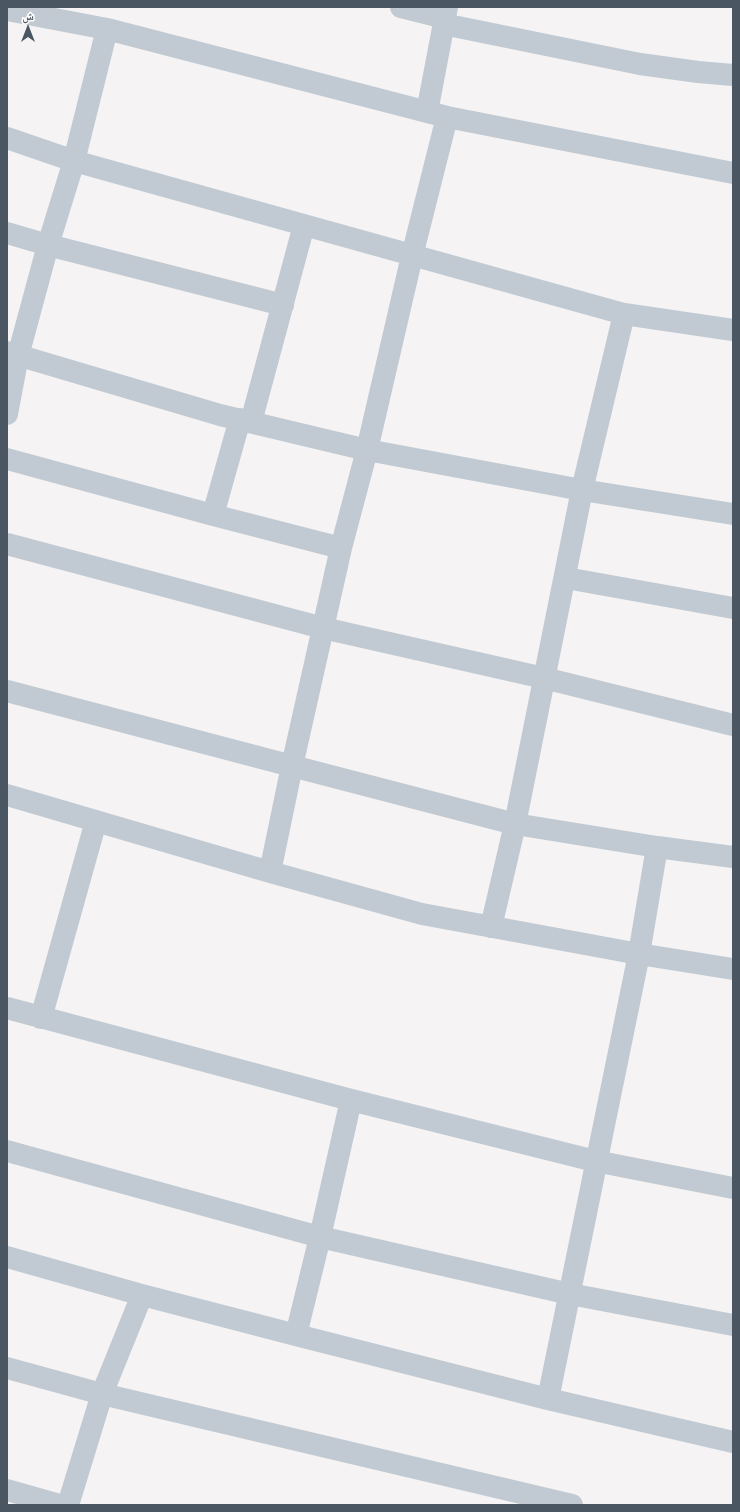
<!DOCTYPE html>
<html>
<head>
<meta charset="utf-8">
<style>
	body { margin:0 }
	#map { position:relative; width:740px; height:1512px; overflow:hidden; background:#f5f3f3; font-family:"PT Sans Narrow","Noto Naskh Arabic",sans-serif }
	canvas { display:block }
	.frame { position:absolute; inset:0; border:8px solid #4a5661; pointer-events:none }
	.north { position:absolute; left:8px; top:8px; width:40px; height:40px; -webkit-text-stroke:3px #fff; paint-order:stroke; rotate:0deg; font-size:11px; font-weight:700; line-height:16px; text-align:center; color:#4a5661 }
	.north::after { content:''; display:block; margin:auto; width:14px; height:18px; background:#4a5661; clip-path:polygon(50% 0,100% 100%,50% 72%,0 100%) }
</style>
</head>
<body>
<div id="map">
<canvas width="740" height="1512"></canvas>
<div class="frame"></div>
<div class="north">ش</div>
</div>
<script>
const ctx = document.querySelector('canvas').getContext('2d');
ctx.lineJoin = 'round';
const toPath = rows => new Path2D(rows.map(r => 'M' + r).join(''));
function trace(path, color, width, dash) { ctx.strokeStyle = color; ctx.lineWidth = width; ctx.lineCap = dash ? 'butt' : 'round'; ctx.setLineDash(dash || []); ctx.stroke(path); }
trace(toPath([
	[401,7,445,18],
	[7,10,107,29,447,117,733,173],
	[443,24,640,64,698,72,733,75],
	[427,112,447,7],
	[7,138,74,161,624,314,733,330],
	[7,233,48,245,283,305],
	[7,352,220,415,367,450,582,490,733,514],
	[7,414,18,356,48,245,74,161,107,29],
	[251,422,304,225],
	[7,459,213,515,341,548],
	[213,515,240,419],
	[7,544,323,628,544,678,733,725],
	[566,578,733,608],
	[7,691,292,766,515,824,657,847,733,857],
	[7,795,270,872,422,914,639,954,733,969],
	[270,872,292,766,341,548,367,450,412,256,447,117],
	[491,927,515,824,582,490,624,314],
	[7,1008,351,1100,595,1161,733,1188],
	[41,1018,96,821],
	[7,1151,320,1237,570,1294,733,1325],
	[7,1257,142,1295,296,1335,548,1399,733,1442],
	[296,1335,320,1237,351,1100],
	[7,1368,102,1394,572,1505],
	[548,1399,639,954,657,847],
	[7,1490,60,1505],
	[68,1505,102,1394,142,1295]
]), '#c1cad2', 22);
</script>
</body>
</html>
